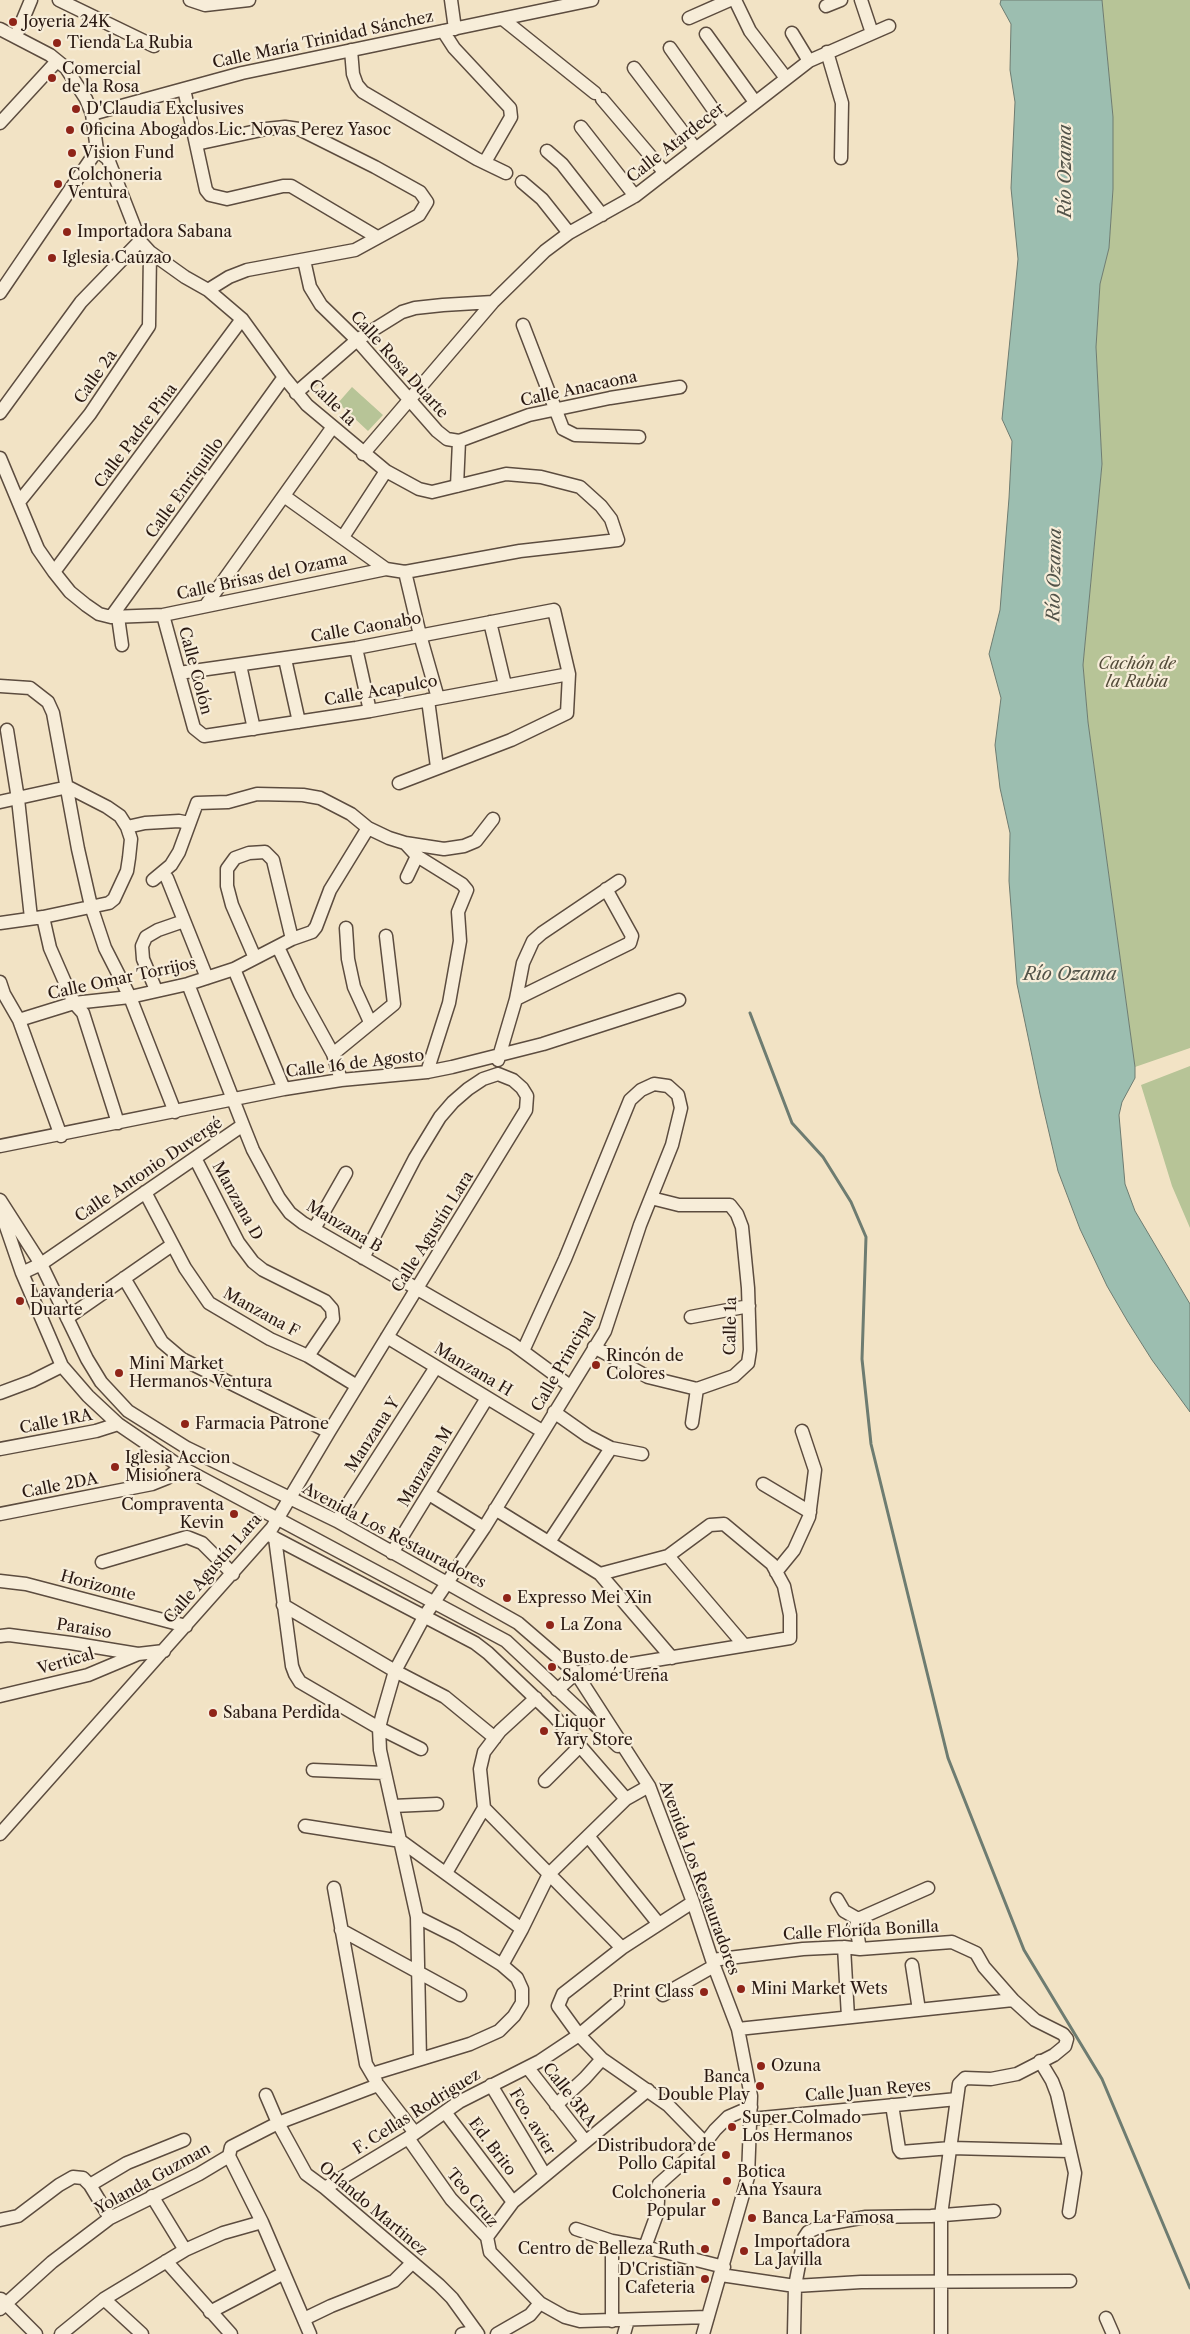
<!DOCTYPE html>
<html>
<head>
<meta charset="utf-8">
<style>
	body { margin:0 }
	canvas { display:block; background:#f2e3c5 }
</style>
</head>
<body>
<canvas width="1190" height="2334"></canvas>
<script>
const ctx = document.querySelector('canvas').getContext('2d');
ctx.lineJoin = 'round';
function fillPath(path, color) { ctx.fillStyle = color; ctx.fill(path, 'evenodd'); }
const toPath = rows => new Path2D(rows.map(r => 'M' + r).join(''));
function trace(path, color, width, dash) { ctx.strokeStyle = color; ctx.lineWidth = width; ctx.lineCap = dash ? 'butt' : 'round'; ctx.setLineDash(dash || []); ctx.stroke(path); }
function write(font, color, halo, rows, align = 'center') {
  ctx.font = font + ' "Libre Caslon Text",serif'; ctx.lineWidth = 4.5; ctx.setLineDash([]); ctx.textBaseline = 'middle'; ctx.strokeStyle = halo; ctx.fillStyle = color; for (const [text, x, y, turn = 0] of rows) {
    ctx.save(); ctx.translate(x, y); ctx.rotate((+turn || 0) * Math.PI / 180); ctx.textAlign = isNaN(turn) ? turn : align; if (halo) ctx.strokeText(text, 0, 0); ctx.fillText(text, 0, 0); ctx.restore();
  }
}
fillPath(toPath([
	[1102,0,1190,0,1190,1048,1135,1067,1088,722,1083,665,1102,464,1096,347,1100,284,1109,248,1113,189,1113,117],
	[352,387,383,415,368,431,338,403],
	[1190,1066,1190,1228,1172,1186,1141,1085]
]), '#b7c497');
const water = toPath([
	[1001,0,1102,0,1113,117,1113,189,1109,248,1100,284,1096,347,1102,464,1083,665,1088,722,1135,1067,1135,1078,1122,1102,1119,1115,1125,1184,1135,1211,1190,1304,1190,1412,1152,1360,1128,1322,1107,1286,1080,1229,1058,1171,1040,1094,1017,984,1009,881,1010,833,1000,788,995,745,1001,698,989,654,1000,610,1009,498,1012,441,1002,419,1018,259,1011,188,1015,102,1010,70,1011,24,1000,4,1001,0]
]);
fillPath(water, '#9cbeb0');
trace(water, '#6e7c71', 1);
trace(toPath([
	[750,1013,792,1123,823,1157,851,1202,866,1237,862,1359,871,1444,948,1758,1024,1950,1102,2079,1190,2288]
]), '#6e7c71', 3);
const minor = toPath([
	[59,0,154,46],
	[190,0,205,5,249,0],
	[451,0,455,29],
	[735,0,750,31,786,78],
	[861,0,872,33],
	[826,6,841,0],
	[689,18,730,0],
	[504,20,595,93],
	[0,29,50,55,66,68,86,99,92,114,97,150,0,293],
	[443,31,454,48,510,108,511,117,485,162],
	[792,33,809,61],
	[706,34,755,102],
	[16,36,31,0],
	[670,48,725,126],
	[351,50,353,74,357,85,363,92,477,159,506,173],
	[827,52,842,103,841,158],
	[634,68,695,148],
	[184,89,206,190,210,195,227,199,283,186,291,186,377,237],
	[602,99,665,173],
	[92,114,242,73,592,0],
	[0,123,57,61],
	[581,127,635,196],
	[196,144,266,129,285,127,299,129,375,167,420,192,427,202,419,215,355,250,247,270,229,277,208,290],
	[547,151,562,164,602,215],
	[522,182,542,199,569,233],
	[304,260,310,287,321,305,357,340,437,431,447,439,459,441,457,486],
	[523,325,563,429,575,435,639,437],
	[296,393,357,340,402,312,415,308,443,305,493,302],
	[0,413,81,302,140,241],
	[459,441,529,415,610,398,680,387],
	[363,454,493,302,545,251,569,233,635,196,809,61,889,26],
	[0,458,38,549,54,572,70,592,86,605,99,614,111,617,163,615,386,569,405,572,520,551,618,540,611,519,601,506,580,487,541,477,506,474,432,492,419,489,386,471,307,405,284,377,242,319,208,290,185,277,150,252,140,241,108,159,97,150],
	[284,496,386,569],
	[19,502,90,414,149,326,150,252],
	[343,537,386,471],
	[54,572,242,319],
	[405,572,420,635,438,698],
	[206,605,332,428],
	[163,615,194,728,204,736,370,711,569,674],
	[111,617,284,377],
	[118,617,122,645],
	[490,622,505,685],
	[356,648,370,711],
	[285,659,299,722],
	[240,665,254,729],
	[179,673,356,648,554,610,569,674,567,713,511,740,399,783],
	[0,686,30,688,48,702,53,713,78,849,91,906,105,948,130,997,175,1112],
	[428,700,437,767],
	[7,730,18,799,31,918],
	[0,802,68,787],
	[127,827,145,823,179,821,189,823],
	[405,843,417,856,462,884,467,890,458,912,460,941,449,1003,427,1072],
	[407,877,417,856],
	[167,878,207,978],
	[153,880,171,865,179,852,197,803,228,802,257,794,303,795,320,798,351,814,368,828,389,838,405,843,444,849,464,846,476,841,493,819],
	[43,917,50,948,74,1003,83,1013,118,1123],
	[0,923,43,917,109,903,114,899,127,871,129,858,131,839,127,827,120,816,107,807,68,787],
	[346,928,348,959,354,987,370,1022],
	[278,947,300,994,333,1054,341,1080],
	[255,958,232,905,227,886,227,869,235,858,249,853,265,852,273,860,292,939],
	[234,969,284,1089],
	[0,982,4,994,19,1020,61,1136],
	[156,990,143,959,142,946,146,937,158,930,184,921],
	[516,999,630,943,632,936,606,889],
	[19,1020,74,1003,130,997,188,984,234,969,292,939,312,932,316,927,330,890,368,828],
	[333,1054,394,1004,386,936],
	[498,1060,516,999,523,963,533,941,542,933,619,881],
	[243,1125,253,1150,279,1198,290,1213,303,1223,513,1344,570,1386],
	[0,1146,284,1089,341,1080,427,1072,452,1067,543,1044,679,1000],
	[195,1158,238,1242,253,1262,263,1270,325,1301,332,1309,333,1319,308,1356],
	[145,1192,185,1268,209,1303,270,1339,308,1356,357,1386],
	[0,1200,41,1264,87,1359,101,1382,128,1411,187,1448,337,1521,518,1623,576,1673,649,1786,693,1902,714,1966,738,2029,751,2096,748,2177,703,2334],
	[0,1209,22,1273,62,1366,88,1396,118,1424,181,1467,506,1641,618,1746],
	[314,1229,346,1173],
	[363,1258,415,1158,440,1117,453,1102,468,1089,483,1079,498,1074],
	[22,1273,41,1264,243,1125,188,984],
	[124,1278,162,1342,182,1359,329,1432],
	[691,1317,749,1306],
	[67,1318,172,1245],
	[387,1337,542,1431],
	[594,1347,648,1377,697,1389,734,1376,748,1363,750,1350,748,1288,742,1227,737,1214,730,1205,679,1205,651,1198],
	[0,1393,32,1381,62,1366],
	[554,1412,588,1436,611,1448,642,1454],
	[692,1423,697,1389],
	[0,1449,96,1431,118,1424],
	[763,1484,810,1512],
	[429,1494,484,1528],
	[495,1509,600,1574,672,1658],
	[0,1514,152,1484,167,1478,181,1467],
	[337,1521,436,1367],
	[267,1534,475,1643,488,1653,554,1716,626,1799],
	[275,1538,292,1666,295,1674,300,1682,379,1728,421,1749],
	[549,1542,611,1448],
	[392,1553,487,1398],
	[668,1556,744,1645],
	[102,1562,187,1537,202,1543,233,1574],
	[776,1572,794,1550,809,1517,815,1470,802,1431],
	[0,1581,26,1584,186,1626],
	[283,1605,395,1671,445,1697,495,1738],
	[0,1636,9,1635,71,1643,138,1654,164,1651],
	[557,1690,576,1673,790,1638,790,1615,784,1586,772,1564,724,1524,710,1525,668,1556,600,1574],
	[0,1696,88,1675,138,1654],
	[313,1770,384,1773],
	[545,1781,579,1747],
	[393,1806,437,1804],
	[484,1808,622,1948],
	[305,1826,401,1841,522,1929],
	[0,1834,272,1528,329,1432,526,1110,527,1096,522,1088,513,1080,498,1074],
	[588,1836,658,1923],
	[446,1873,484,1808,480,1769,484,1752,500,1731,536,1698],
	[334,1888,366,2064,376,2081],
	[837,1899,844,1911,858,1919],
	[693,1902,622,1948,563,1994,558,2006,579,2035,602,2059,668,2105,705,2143],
	[341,1930,460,1995],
	[844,1947,848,2017],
	[860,1949,856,1926,858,1919,928,1888],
	[712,1960,803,1949,844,1947,860,1949,952,1942,976,1953,984,1967,1013,2000,1035,2020,1063,2034,1067,2039,1065,2046,1054,2055,1017,2074,991,2079,965,2078,959,2084,941,2215,941,2334],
	[502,1965,522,1929,549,1874,626,1799,649,1786],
	[912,1965,919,2010],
	[663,1995,714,1966],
	[738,2029,1013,2000],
	[420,2059,417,1917,380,1750,379,1728,382,1716,395,1671,424,1617,484,1528,605,1331,640,1225,672,1145,681,1108,678,1095,668,1086,654,1084,641,1090,630,1100,565,1259,523,1351],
	[1040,2061,1052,2081,1057,2094,1075,2173,1069,2212],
	[528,2068,585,2141],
	[372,2074,470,2044,499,2031,514,2016,522,2003,522,1989,517,1978,502,1965,457,1937,417,1917],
	[491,2085,545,2175],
	[266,2095,278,2123,306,2174,325,2188,439,2285,452,2298,478,2334],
	[556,2105,585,2078,602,2059],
	[892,2105,899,2149,901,2152,951,2148,1069,2151],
	[445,2112,513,2202],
	[751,2119,957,2099],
	[408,2138,451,2199,487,2237,490,2252,540,2303,565,2317,580,2321,708,2317],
	[229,2156,231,2147,278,2123,378,2085,415,2133],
	[229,2156,262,2222,310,2334],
	[90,2185,127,2163,184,2140],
	[325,2188,408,2138,459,2102,540,2061,579,2035,618,2002],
	[152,2196,185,2250],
	[0,2220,18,2216,59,2185,73,2177,83,2178,90,2185,110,2218],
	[576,2229,612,2241,645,2247,724,2267],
	[487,2237,513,2202,648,2090],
	[645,2247,657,2214,658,2201,656,2192,659,2184,705,2143,715,2130,728,2117,751,2107],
	[166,2261,231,2334],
	[721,2275,795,2286,861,2282,1070,2281],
	[1,2299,36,2334],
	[104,2299,142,2334],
	[0,2309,52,2262,110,2218,199,2174,229,2156],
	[210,2312,284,2273],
	[1106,2318,1113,2334],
	[304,2319,331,2306,394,2281,412,2263],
	[612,2321,612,2241],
	[61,2334,104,2299,185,2250,223,2233,262,2222],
	[462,2334,476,2331],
	[497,2334,530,2315,540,2303],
	[624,2334,628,2320],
	[794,2334,795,2286,804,2238,808,2232,826,2224,866,2217,931,2216,994,2211]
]);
trace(minor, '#5c4c3f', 15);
trace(minor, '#f7edd9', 12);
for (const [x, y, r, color] of [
	[13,22,5,"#8f2418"],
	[57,43,5,"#8f2418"],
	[52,78,5,"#8f2418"],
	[76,109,5,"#8f2418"],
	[70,130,5,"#8f2418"],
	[72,153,5,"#8f2418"],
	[58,184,5,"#8f2418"],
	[67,232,5,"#8f2418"],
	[52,258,5,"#8f2418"],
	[20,1301,5,"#8f2418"],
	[596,1365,5,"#8f2418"],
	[119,1373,5,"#8f2418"],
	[185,1424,5,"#8f2418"],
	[115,1467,5,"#8f2418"],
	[234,1514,5,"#8f2418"],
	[507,1598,5,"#8f2418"],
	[550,1625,5,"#8f2418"],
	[552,1667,5,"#8f2418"],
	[213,1713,5,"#8f2418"],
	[544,1731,5,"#8f2418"],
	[741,1989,5,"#8f2418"],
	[704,1992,5,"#8f2418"],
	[761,2066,5,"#8f2418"],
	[760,2086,5,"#8f2418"],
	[732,2127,5,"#8f2418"],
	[726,2155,5,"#8f2418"],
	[727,2181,5,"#8f2418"],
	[716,2202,5,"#8f2418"],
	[752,2218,5,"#8f2418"],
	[705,2249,5,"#8f2418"],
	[744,2251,5,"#8f2418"],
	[705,2279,5,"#8f2418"]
]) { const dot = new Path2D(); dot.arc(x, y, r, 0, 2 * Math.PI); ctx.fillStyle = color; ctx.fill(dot); trace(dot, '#f7edd9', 2); }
write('16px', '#2a1912', '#f7edd9', [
	["Joyeria 24K",23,22],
	["Tienda La Rubia",67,43],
	["Comercial",62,69],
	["de la Rosa",62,87],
	["D'Claudia Exclusives",86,109],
	["Oficina Abogados Lic. Novas Perez Yasoc",80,130],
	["Vision Fund",82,153],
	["Colchoneria",68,175],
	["Ventura",68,193],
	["Importadora Sabana",77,232],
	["Iglesia Cauzao",62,258],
	["Lavanderia",30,1292],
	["Duarte",30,1310],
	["Rincón de",606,1356],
	["Colores",606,1374],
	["Mini Market",129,1364],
	["Hermanos Ventura",129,1382],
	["Farmacia Patrone",195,1424],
	["Iglesia Accion",125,1458],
	["Misionera",125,1476],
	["Compraventa",224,1505,"right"],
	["Kevin",224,1523,"right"],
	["Expresso Mei Xin",517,1598],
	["La Zona",560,1625],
	["Busto de",562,1658],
	["Salomé Ureña",562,1676],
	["Sabana Perdida",223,1713],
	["Liquor",554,1722],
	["Yary Store",554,1740],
	["Mini Market Wets",751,1989],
	["Print Class",694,1992,"right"],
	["Ozuna",771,2066],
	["Banca",750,2077,"right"],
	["Double Play",750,2095,"right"],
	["Super Colmado",742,2118],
	["Los Hermanos",742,2136],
	["Distribudora de",716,2146,"right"],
	["Pollo Capital",716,2164,"right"],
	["Botica",737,2172],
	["Ana Ysaura",737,2190],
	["Colchoneria",706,2193,"right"],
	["Popular",706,2211,"right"],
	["Banca La Famosa",762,2218],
	["Importadora",754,2242],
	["La Javilla",754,2260],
	["Centro de Belleza Ruth",695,2249,"right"],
	["D'Cristian",695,2270,"right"],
	["Cafeteria",695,2288,"right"]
], 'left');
write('16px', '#2a1912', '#f7edd9', [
	["Calle María Trinidad Sánchez",323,40,-12],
	["Calle Atardecer",676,143,-38],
	["Calle Rosa Duarte",399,365,48],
	["Calle 2a",96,377,-55],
	["Calle Anacaona",579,389,-12],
	["Calle 1a",332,403,44],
	["Calle Padre Pina",136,436,-53],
	["Calle Enriquillo",185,488,-54],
	["Calle Brisas del Ozama",262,577,-12],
	["Calle Caonabo",366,628,-10],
	["Calle Colón",195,671,75],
	["Calle Acapulco",381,691,-10],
	["Calle Omar Torrijos",122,979,-12],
	["Calle 16 de Agosto",355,1064,-7],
	["Calle Antonio Duvergé",149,1170,-34],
	["Manzana D",237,1201,61],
	["Manzana B",344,1227,31],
	["Calle Agustín Lara",433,1232,-58],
	["Manzana F",261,1313,29],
	["Calle 1a",731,1326,-89],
	["Calle Principal",564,1362,-60],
	["Manzana H",473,1370,31],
	["Calle 1RA",56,1422,-11],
	["Manzana Y",373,1435,-57],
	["Manzana M",426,1467,-59],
	["Calle 2DA",60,1486,-11],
	["Avenida Los Restauradores",394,1536,28],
	["Calle Agustín Lara",213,1569,-49],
	["Horizonte",98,1586,15],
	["Paraiso",84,1629,9],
	["Vertical",66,1662,-16],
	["Avenida Los Restauradores",699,1878,70],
	["Calle Flórida Bonilla",861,1931,-3],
	["Calle Juan Reyes",868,2091,-5],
	["Calle 3RA",569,2095,52],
	["F. Cellas Rodriguez",417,2112,-32],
	["Fco. avier",532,2122,59],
	["Ed. Brito",492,2147,53],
	["Yolanda Guzman",153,2179,-29],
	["Teo Cruz",472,2198,50],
	["Orlando Martinez",373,2209,40]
]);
write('italic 16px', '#544c3a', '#f7edd9', [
	["Cachón de",1137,664],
	["la Rubia",1137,682]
]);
write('italic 18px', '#525349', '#f7edd9', [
	["Río Ozama",1066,171,-90],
	["Río Ozama",1055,575,-89],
	["Río Ozama",1070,975]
]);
</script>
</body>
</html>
